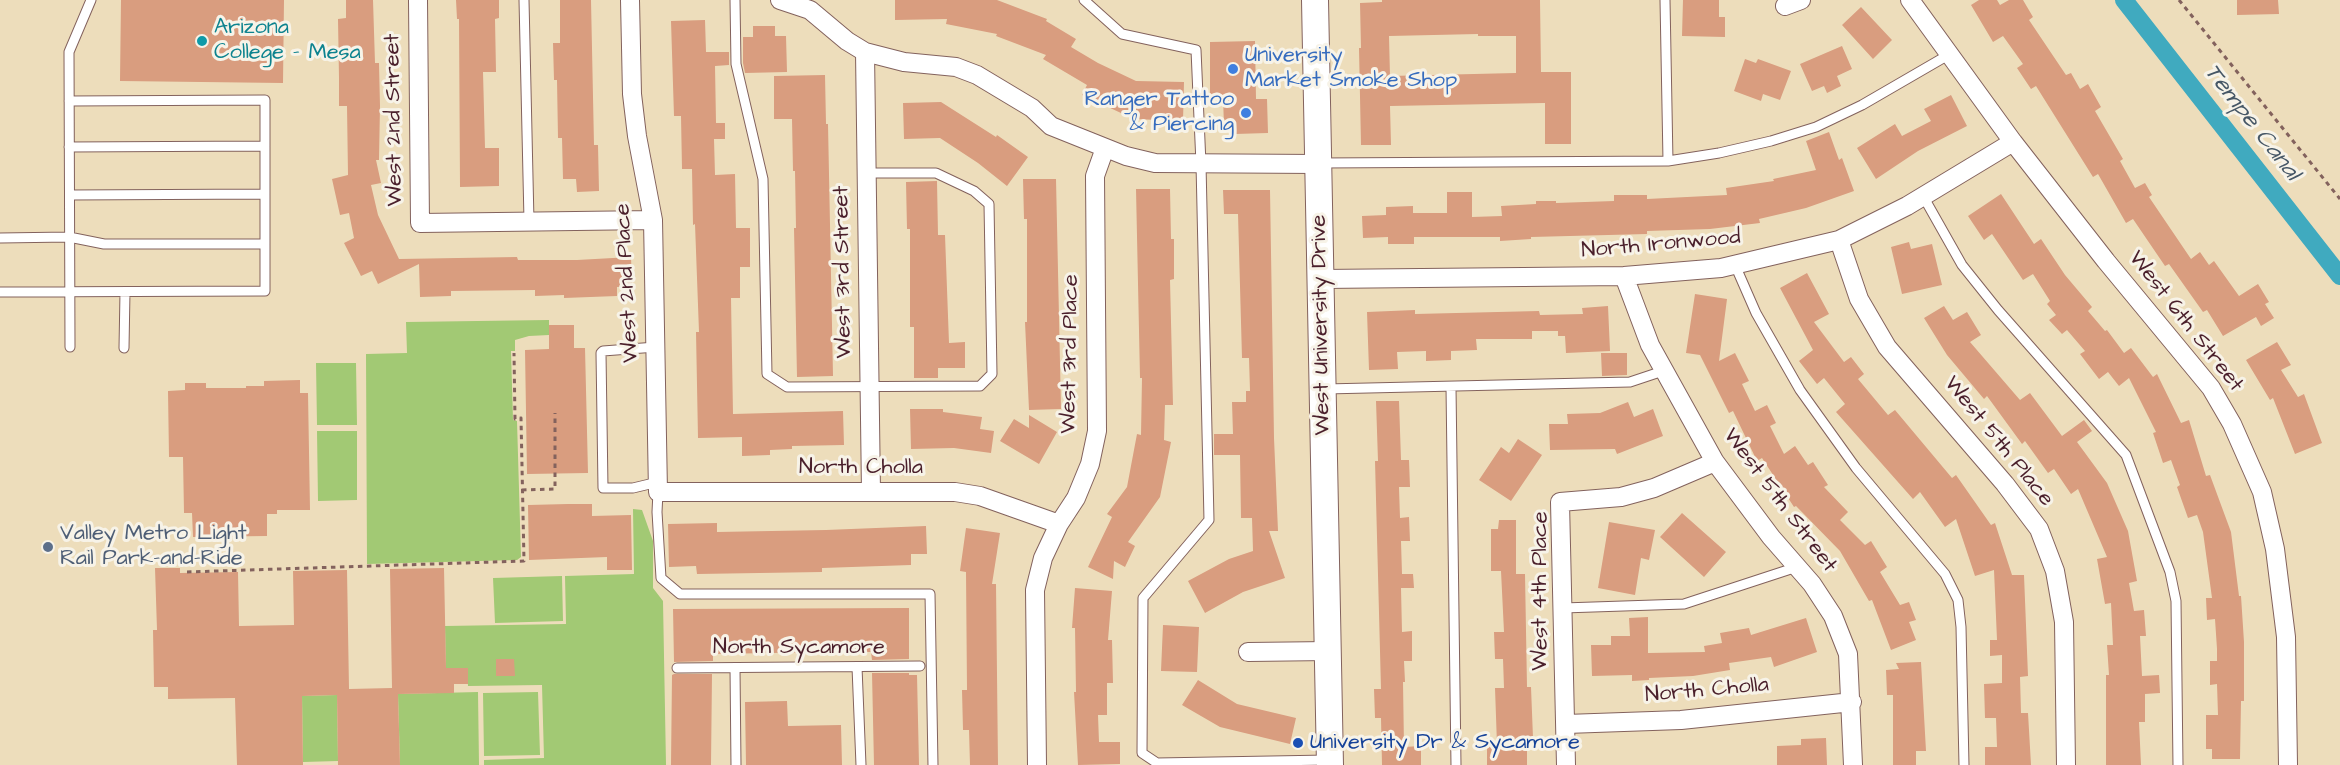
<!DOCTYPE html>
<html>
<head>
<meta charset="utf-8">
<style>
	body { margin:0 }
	canvas { display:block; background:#edddbb }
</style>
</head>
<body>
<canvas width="2340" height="765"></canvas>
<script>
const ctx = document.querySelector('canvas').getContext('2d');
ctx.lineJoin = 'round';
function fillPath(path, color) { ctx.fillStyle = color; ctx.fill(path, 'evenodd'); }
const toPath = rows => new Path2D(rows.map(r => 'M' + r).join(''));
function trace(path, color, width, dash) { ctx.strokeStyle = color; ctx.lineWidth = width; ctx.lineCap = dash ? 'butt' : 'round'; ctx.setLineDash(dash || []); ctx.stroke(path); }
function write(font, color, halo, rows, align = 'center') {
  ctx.font = font + ' "Architects Daughter",sans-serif'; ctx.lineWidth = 6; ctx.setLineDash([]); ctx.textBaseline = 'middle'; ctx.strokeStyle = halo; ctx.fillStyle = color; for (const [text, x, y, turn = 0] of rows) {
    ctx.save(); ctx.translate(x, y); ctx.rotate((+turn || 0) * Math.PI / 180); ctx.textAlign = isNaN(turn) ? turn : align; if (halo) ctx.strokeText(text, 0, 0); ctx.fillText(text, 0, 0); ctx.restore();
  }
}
fillPath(toPath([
	[549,320,549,335,529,336,515,340,515,351,511,351,513,420,517,421,521,557,517,560,367,564,366,354,407,353,406,322],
	[316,363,356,363,357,425,317,425],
	[317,431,357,431,357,500,318,501],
	[633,509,642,510,653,541,653,588,663,601,666,765,484,765,484,760,544,758,542,685,468,686,467,668,446,669,445,626,566,624,565,576,634,574],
	[562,576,563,621,495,623,493,578],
	[478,692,479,765,400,765,398,694],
	[538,692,540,755,484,756,483,693],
	[337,695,338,761,303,762,302,696]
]), '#a2c974');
trace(toPath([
	[2124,0,2340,276]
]), '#40aabf', 18);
fillPath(toPath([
	[121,0,284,0,283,83,120,81],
	[346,0,373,0,375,63,379,63,380,106,379,160,376,160,381,183,371,185,378,215,399,259,517,257,518,260,577,260,631,257,632,286,617,287,617,296,564,298,564,295,535,296,535,290,451,291,451,296,420,297,419,264,378,284,372,271,361,276,344,243,354,238,349,213,340,215,332,179,348,175,347,106,339,106,339,78,338,19,346,18],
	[456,0,499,0,499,18,495,19,496,72,483,72,485,148,499,148,499,186,460,187,459,19,457,19],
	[560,0,591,0,594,145,598,145,599,191,577,192,576,179,563,179,562,138,558,138,557,80,554,80,553,43,560,43],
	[895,0,997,0,1047,19,1046,21,1076,39,1071,47,1098,63,1136,81,1184,82,1183,121,1134,119,1082,95,1087,85,1043,59,1046,55,996,36,997,34,946,24,947,19,895,20],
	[1382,0,1540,0,1541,72,1571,72,1571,144,1545,144,1545,103,1390,106,1391,145,1361,145,1359,48,1361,48,1360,3,1382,2],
	[1478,34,1478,36,1516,36,1516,73,1390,76,1389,36],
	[1683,0,1719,0,1719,17,1725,17,1725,37,1682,36],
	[1979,0,1997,0,2000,5,2009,0,2023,0,2033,17,2029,20,2066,75,2071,73,2080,89,2088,84,2101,107,2095,111,2123,159,2120,161,2135,188,2145,183,2152,195,2149,197,2191,259,2200,252,2209,265,2214,261,2239,296,2258,284,2269,302,2265,304,2274,318,2261,326,2256,317,2223,336,2207,310,2203,312,2169,264,2165,266,2133,219,2126,223,2098,174,2093,177,2036,86,2031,89,2017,68,2023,64,2003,36,1993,42,1971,5],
	[2237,0,2278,0,2279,14,2237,15],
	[1861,7,1892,40,1873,59,1842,25],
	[705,20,706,52,729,52,729,65,715,66,716,123,725,123,725,139,714,139,715,175,735,174,736,228,750,228,750,267,740,267,740,298,731,298,733,414,843,411,844,445,792,446,792,449,770,450,770,455,742,456,742,437,698,438,696,332,699,332,695,224,693,225,692,169,682,169,681,116,674,116,671,21],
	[753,26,775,26,775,36,786,36,787,72,745,73,743,63,743,37,753,37],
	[1255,41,1256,99,1267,99,1268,133,1235,134,1235,126,1224,127,1223,96,1210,96,1210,42],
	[1842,46,1852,69,1837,76,1841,86,1827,93,1824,86,1812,91,1800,64],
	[1745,59,1756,63,1758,59,1791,71,1780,100,1763,94,1761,101,1734,91],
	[825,75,826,124,828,124,833,376,797,377,794,228,796,228,795,171,793,171,792,119,774,119,774,76],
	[1951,95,1967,126,1918,151,1876,179,1857,148,1895,124,1902,136,1931,121,1924,109],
	[941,102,996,137,997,135,1028,157,1007,186,978,163,940,138,904,139,903,103],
	[1829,132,1839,160,1842,158,1854,191,1806,208,1759,219,1760,223,1710,229,1647,231,1647,234,1531,237,1531,239,1500,241,1500,237,1414,237,1414,244,1388,244,1388,237,1363,238,1362,216,1386,215,1386,207,1413,206,1413,213,1447,213,1447,192,1472,192,1472,217,1502,216,1501,206,1536,204,1536,201,1556,201,1556,203,1614,201,1614,195,1647,195,1647,199,1727,195,1726,188,1774,181,1773,179,1816,170,1806,141],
	[1023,179,1056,179,1061,409,1029,410,1025,322,1027,322,1027,219,1024,219],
	[937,181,938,235,945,235,949,343,965,342,965,368,938,368,938,378,914,378,914,327,910,327,910,229,907,229,906,182],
	[1136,189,1170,189,1171,239,1174,239,1174,279,1170,280,1173,405,1165,405,1164,440,1171,442,1160,497,1128,542,1135,546,1125,567,1114,561,1113,579,1088,567,1112,517,1107,514,1127,487,1137,434,1141,435,1142,378,1140,378],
	[1223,190,1270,190,1274,438,1278,531,1269,531,1285,578,1243,592,1205,613,1188,581,1229,559,1253,551,1252,518,1241,518,1240,455,1214,455,1214,434,1233,434,1232,402,1246,402,1246,391,1250,391,1249,358,1242,358,1238,214,1224,214],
	[2001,194,2034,244,2041,239,2065,275,2092,307,2088,311,2105,331,2107,330,2124,353,2131,348,2153,377,2157,374,2181,423,2189,420,2206,476,2210,475,2231,532,2239,596,2241,596,2244,642,2244,701,2241,701,2240,759,2212,759,2212,749,2206,749,2206,715,2218,715,2217,684,2210,685,2210,661,2217,661,2217,649,2215,619,2207,620,2206,598,2212,598,2203,532,2197,515,2188,518,2177,487,2180,485,2171,460,2163,463,2153,433,2156,432,2129,378,2119,386,2108,372,2099,379,2080,354,2085,351,2067,330,2062,334,2049,320,2056,315,2047,304,2050,301,2033,274,2023,280,1992,234,1984,240,1968,216],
	[1909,242,1911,249,1932,244,1942,285,1902,294,1891,247],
	[1807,273,1829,314,1814,322,1844,362,1851,357,1864,374,1858,379,1888,415,1895,410,1952,478,1956,475,1991,525,1995,523,2012,575,2024,575,2028,676,2020,677,2021,713,2028,713,2031,765,1985,765,1985,747,1997,747,1996,718,1985,718,1984,684,2002,683,2002,655,1990,656,1990,640,1997,640,1994,570,1975,576,1956,519,1945,527,1920,492,1913,499,1836,412,1845,404,1824,378,1817,384,1799,361,1813,350,1780,288],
	[1695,294,1727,299,1719,361,1735,353,1749,381,1742,384,1755,411,1767,405,1776,423,1770,426,1784,454,1795,446,1808,465,1813,462,1828,485,1824,487,1848,512,1840,520,1865,545,1871,541,1887,567,1880,572,1900,605,1909,602,1916,620,1909,622,1916,640,1891,650,1872,600,1869,601,1840,551,1796,506,1794,507,1762,458,1757,461,1733,411,1729,413,1700,355,1686,353],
	[1608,306,1610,351,1566,353,1565,336,1558,336,1558,331,1532,331,1532,339,1476,339,1477,350,1451,351,1451,360,1426,361,1426,351,1397,352,1398,369,1369,370,1367,312,1415,310,1415,314,1539,311,1540,315,1583,314,1582,308],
	[1944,306,1953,320,1967,312,1981,335,1970,342,2020,400,2030,393,2062,436,2084,420,2092,431,2077,442,2107,483,2128,531,2137,581,2129,583,2134,611,2144,610,2146,636,2140,636,2142,676,2159,675,2160,693,2145,694,2145,722,2139,722,2141,765,2106,765,2106,675,2109,675,2107,645,2113,645,2111,603,2105,604,2097,559,2107,557,2078,489,2071,494,2054,469,2048,473,2025,441,2022,444,1987,396,1984,399,1947,355,1924,318],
	[549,325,574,325,574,348,585,348,588,473,527,474,525,350,549,349],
	[2277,342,2291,365,2281,370,2298,397,2304,394,2322,443,2295,454,2273,398,2270,400,2246,360],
	[1601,353,1627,353,1627,375,1602,376],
	[300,380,300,393,308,393,310,510,277,510,277,514,267,514,267,536,193,537,192,513,184,513,183,457,169,457,168,391,185,390,185,383,206,383,206,388,246,388,246,386,264,386,264,381],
	[1376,401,1399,401,1401,460,1409,460,1410,487,1399,487,1400,518,1409,517,1410,541,1401,541,1402,574,1413,574,1414,588,1401,588,1402,632,1412,631,1412,661,1404,661,1405,682,1403,682,1404,747,1421,746,1421,765,1382,765,1381,718,1375,718,1374,689,1381,689,1375,461,1378,461],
	[1628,402,1634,417,1653,409,1663,436,1617,454,1615,449,1550,450,1549,424,1568,424,1567,414,1600,413],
	[910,409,943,409,943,412,982,417,980,429,994,431,991,453,954,448,911,449],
	[1029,415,1057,432,1039,464,1000,441,1014,419,1029,428],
	[1518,439,1542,455,1511,501,1479,480,1501,447,1509,453],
	[568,504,592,504,592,516,631,515,632,570,607,570,607,557,529,560,528,505],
	[1682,513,1726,552,1704,577,1660,537],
	[1499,520,1516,520,1516,574,1525,574,1527,687,1531,687,1533,738,1527,739,1527,765,1487,765,1487,746,1497,745,1495,688,1504,688,1503,659,1495,659,1494,632,1504,632,1501,571,1491,571,1491,529,1498,529],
	[1609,522,1655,530,1649,560,1641,558,1635,595,1598,588],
	[717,523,717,532,826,530,926,526,927,554,911,554,911,565,822,568,822,572,697,574,696,566,669,567,668,524],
	[966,528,1000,533,992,584,996,584,998,765,970,765,969,730,963,730,962,690,967,690,966,572,960,571],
	[155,568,180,568,180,573,238,572,239,626,294,625,293,571,347,570,349,689,392,688,390,569,444,568,446,668,468,668,468,684,454,684,454,693,398,694,400,765,338,765,337,695,302,696,303,765,237,765,235,698,168,699,168,687,154,687,153,630,157,630],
	[1075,588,1112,591,1108,640,1112,640,1113,683,1107,683,1107,715,1098,715,1099,742,1120,742,1120,764,1078,765,1074,692,1076,692,1075,628,1072,628],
	[909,608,909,659,872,660,871,652,830,652,713,654,713,661,674,662,673,609],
	[1648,617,1648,653,1705,652,1704,646,1722,643,1720,633,1749,628,1751,635,1806,618,1817,652,1774,667,1771,657,1729,663,1730,670,1693,676,1649,678,1649,680,1632,681,1632,675,1592,676,1591,645,1611,645,1611,636,1630,636,1629,618],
	[1163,625,1199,627,1197,672,1161,671],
	[496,659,514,659,515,676,496,676],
	[1921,662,1926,751,1916,751,1916,765,1893,765,1893,695,1887,695,1886,670,1899,669,1896,663],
	[872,673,909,673,909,675,917,675,919,765,874,765],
	[674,674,712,674,711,765,671,765,672,675],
	[1198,680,1237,704,1296,718,1290,744,1220,727,1182,705],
	[787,701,788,726,841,725,842,765,746,765,745,702],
	[1826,738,1827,765,1777,765,1777,746,1801,745,1801,739]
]), '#d99d7f');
const lane = toPath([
	[524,0,529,221],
	[735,0,736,64,763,179,767,374,787,387,980,386,992,374,989,204,974,191,936,173,867,173],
	[1084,0,1122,34,1196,50,1201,164,1209,520,1143,598,1142,753,1157,763,1328,760],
	[1665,0,1668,161],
	[69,147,265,146],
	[1321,163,1668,161,1719,153,1771,141,1816,127,1862,105,1950,54],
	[70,195,265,194],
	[1923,196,1962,265,1998,310,2126,455,2170,572,2176,601,2178,765],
	[0,238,69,237,104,244,265,244],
	[1735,265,1756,313,1800,390,1856,468,1945,574,1958,600,1961,627,1964,765],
	[0,292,265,291,265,100,69,101],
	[70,347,69,52,91,0],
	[656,347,603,351,601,353,603,488,633,488,658,482],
	[124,348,125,292],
	[1451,387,1456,765],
	[1325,389,1630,382,1663,371],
	[658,492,657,512,661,578,680,594,930,594,933,765],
	[1563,608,1684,604,1797,567],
	[857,667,861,765],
	[677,668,920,666],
	[735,668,736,765]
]);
const street = toPath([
	[418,0,420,223,653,220],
	[630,0,632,94,637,136,653,220,658,492,955,492,980,496,1059,524],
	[780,0,810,10,847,41,865,52,904,62,956,67,977,75,1032,108,1051,126,1126,156,1155,163,1318,164],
	[1910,0,2013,142,2106,261,2211,388,2232,424,2262,492,2275,549,2286,637,2288,765],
	[1785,6,1801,0],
	[865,52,871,492],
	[1839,240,1859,299,1887,347,2005,484,2039,529,2055,571,2064,622,2066,765],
	[1624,276,1650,345,1715,462,1771,537,1812,584,1833,616,1848,654,1853,765],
	[1321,279,1624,276,1721,268,1839,240,1907,206,2013,142],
	[1248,652,1329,651],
	[1566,724,1681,720,1852,702],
	[1037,765,1035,590,1043,558,1059,524,1076,498,1090,464,1097,431,1095,176,1105,148],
	[1566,765,1560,502,1621,497,1654,488,1715,462]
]);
const secondary = toPath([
	[1315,0,1330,765]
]);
trace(lane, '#83625d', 11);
trace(street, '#83625d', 20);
trace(secondary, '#83625d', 28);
trace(toPath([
	[2179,0,2340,199],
	[522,490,555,489,555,413],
	[187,572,524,561,521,418,515,419,514,353]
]), '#83625d', 3, [4.5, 4.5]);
trace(lane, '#fff', 9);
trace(street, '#fff', 18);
trace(secondary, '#fff', 26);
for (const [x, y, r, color] of [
	[202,41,6,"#0f9aa8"],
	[1233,69,6,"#3f7fe0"],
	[1246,113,6,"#3f7fe0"],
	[48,547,6,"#5c6f8a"],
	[1298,743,6,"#1a4fb4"]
]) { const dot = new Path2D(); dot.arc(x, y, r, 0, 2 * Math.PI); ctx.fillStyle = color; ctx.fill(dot); trace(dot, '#f7f3e8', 2); }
write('22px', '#0d838f', '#f7f3e8', [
	["Arizona",214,28],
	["College - Mesa",214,53]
], 'left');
write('22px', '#366cbe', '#f7f3e8', [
	["University",1245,56],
	["Market Smoke Shop",1245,81],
	["Ranger Tattoo",1234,100,"right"],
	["& Piercing",1234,125,"right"]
], 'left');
write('22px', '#4a1f2b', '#f7f3e8', [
	["West 2nd Street",395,120,-91],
	["North Ironwood",1661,245,-5],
	["West 3rd Street",844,272,-91],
	["West 2nd Place",628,283,-93],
	["West 6th Street",2185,322,52],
	["West University Drive",1322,325,-91],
	["West 3rd Place",1071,354,-89],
	["West 5th Place",1998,442,51],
	["North Cholla",861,468],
	["West 5th Street",1779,501,53],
	["West 4th Place",1541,591,-90],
	["North Sycamore",799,648],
	["North Cholla",1707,691,-5]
]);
write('22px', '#4e5e75', '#f7f3e8', [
	["Valley Metro Light",60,534],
	["Rail Park-and-Ride",60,559]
], 'left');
write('22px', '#164399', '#f7f3e8', [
	["University Dr & Sycamore",1310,743]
], 'left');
write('italic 24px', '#465766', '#f7f3e8', [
	["Tempe Canal",2251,123,52]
]);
</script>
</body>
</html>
